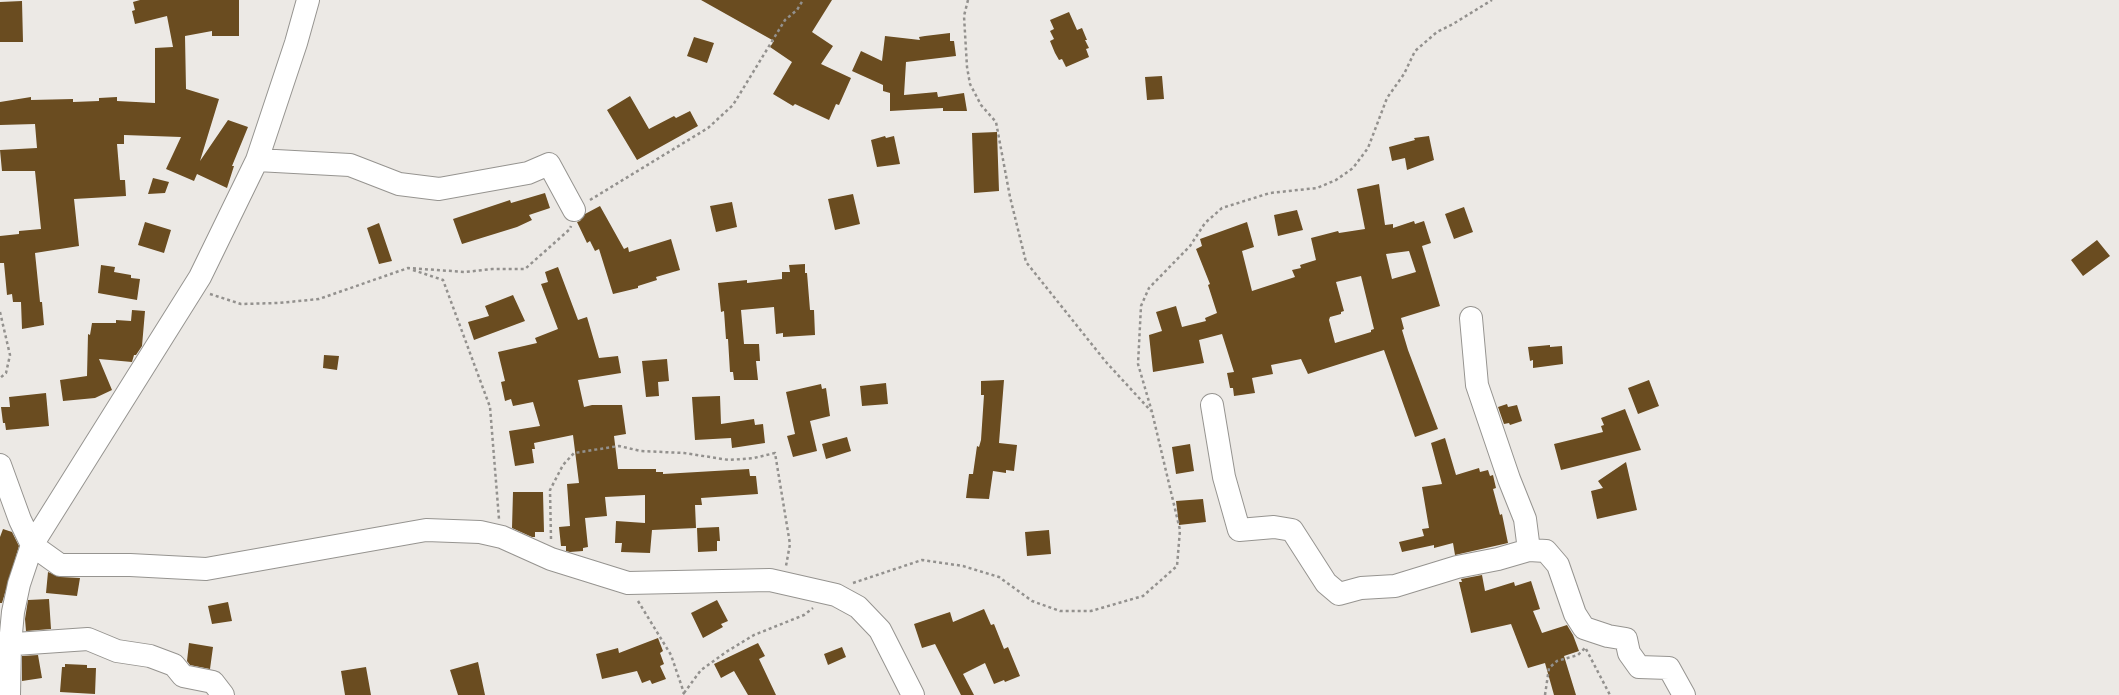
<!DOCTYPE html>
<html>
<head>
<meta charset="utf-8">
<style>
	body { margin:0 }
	canvas { display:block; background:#ece9e5 }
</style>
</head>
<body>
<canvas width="2119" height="695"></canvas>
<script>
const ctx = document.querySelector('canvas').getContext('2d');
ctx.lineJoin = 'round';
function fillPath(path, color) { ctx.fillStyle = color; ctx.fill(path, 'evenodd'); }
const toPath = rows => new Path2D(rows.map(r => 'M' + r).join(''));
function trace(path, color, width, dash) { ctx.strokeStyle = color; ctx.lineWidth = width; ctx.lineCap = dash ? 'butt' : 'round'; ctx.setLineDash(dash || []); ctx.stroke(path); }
fillPath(toPath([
	[140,0,239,0,239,36,212,36,212,31,185,36,186,89,219,99,200,161,228,120,248,127,232,166,234,166,227,188,197,174,194,181,166,169,181,137,124,135,124,144,117,144,120,180,125,180,126,196,74,199,79,246,35,253,40,302,42,302,44,325,22,329,21,302,13,302,12,294,7,295,4,263,0,263,0,236,19,234,19,231,41,229,35,171,2,171,0,150,37,148,35,124,0,125,0,102,31,97,31,100,73,99,73,102,99,101,99,98,117,97,117,101,155,103,155,48,173,47,167,16,135,24,132,11,135,10,133,2],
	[701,0,832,0,812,32,833,46,821,64,851,78,839,105,836,104,829,120,795,104,793,106,773,94,792,62,770,47,774,41],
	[22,1,23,42,0,42,0,2],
	[1069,12,1077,30,1082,28,1087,40,1085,40,1089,48,1086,49,1089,57,1066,67,1062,59,1059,60,1055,53,1050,41,1054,39,1050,31,1054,29,1050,20],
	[950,33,950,41,954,41,956,56,906,62,904,95,937,92,938,97,964,93,967,111,943,111,943,108,890,111,890,93,883,91,883,85,852,71,861,51,882,61,885,36,920,40,919,37,925,36],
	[694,37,714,43,707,63,687,56],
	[1162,76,1164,99,1147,100,1145,77],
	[630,96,649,129,674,116,676,118,690,111,698,126,637,160,607,110],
	[997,132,999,191,974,193,972,133],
	[885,136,886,138,894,136,900,164,877,167,871,140],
	[1429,136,1434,160,1407,170,1405,158,1392,161,1389,147,1415,140,1414,138],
	[153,178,169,182,165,193,148,194],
	[1379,184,1385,225,1393,224,1393,228,1414,221,1415,224,1424,221,1431,243,1422,246,1440,306,1401,318,1404,329,1402,330,1408,350,1438,429,1415,437,1384,350,1308,374,1301,359,1271,365,1273,374,1252,378,1255,393,1234,396,1233,388,1230,388,1227,373,1234,372,1222,334,1199,340,1204,363,1153,372,1149,335,1162,331,1156,312,1176,306,1182,327,1206,321,1205,318,1217,313,1208,285,1210,284,1196,249,1202,246,1200,239,1247,222,1254,247,1242,251,1252,291,1295,277,1292,270,1301,268,1300,265,1316,260,1311,238,1338,231,1339,233,1365,229,1357,189],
	[1409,251,1416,272,1392,279,1386,254],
	[1361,276,1374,329,1371,330,1371,332,1335,343,1329,320,1330,317,1341,314,1341,312,1344,311,1336,282],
	[545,193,550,208,529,215,532,220,517,227,462,244,453,219,510,200,511,203],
	[853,194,860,224,835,230,828,199],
	[732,202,737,227,716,232,710,206],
	[600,206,624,249,628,247,629,252,671,239,680,270,656,277,657,280,638,286,638,288,613,294,599,249,595,251,590,241,587,243,577,222,580,221,585,214],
	[1464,207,1473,232,1454,239,1445,214],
	[1297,210,1303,230,1278,236,1274,215],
	[145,222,171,230,164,253,138,245],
	[379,223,392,261,379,264,367,228],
	[2097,240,2110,256,2083,276,2071,260],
	[805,264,805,273,807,273,810,310,814,310,815,335,783,337,783,333,776,334,774,307,741,310,744,344,759,344,760,361,756,361,758,380,734,380,733,372,730,372,728,339,726,339,724,311,721,312,718,283,747,280,747,283,782,279,782,272,790,272,789,265],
	[101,265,115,267,114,272,131,275,131,278,140,279,137,300,98,293],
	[558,267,578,320,587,317,599,358,618,356,621,373,578,380,584,407,592,405,622,405,626,434,614,436,618,469,656,469,656,472,663,472,663,474,749,469,750,476,756,476,758,494,701,498,702,505,695,505,696,528,652,530,650,553,621,552,622,543,615,543,616,521,645,523,645,495,605,497,607,516,585,518,588,547,583,548,583,551,570,552,566,551,566,546,561,546,559,527,570,526,567,484,579,483,573,435,534,443,535,449,532,449,534,463,515,466,509,431,540,426,533,402,513,406,511,399,505,401,501,382,505,381,498,352,537,343,535,338,558,329,541,284,548,282,545,272],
	[513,295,525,321,474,340,468,322,489,316,485,306],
	[132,310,145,311,142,346,136,355,134,355,132,362,99,359,112,390,95,398,63,401,60,380,87,376,88,334,90,335,92,323,116,323,116,320,131,321],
	[1550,345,1550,347,1562,346,1563,364,1533,368,1533,360,1530,361,1528,347],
	[324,355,339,356,337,370,323,368],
	[667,359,669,381,658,382,659,396,646,397,642,361],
	[1004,380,999,443,1017,445,1014,471,1006,470,1006,473,993,471,989,499,966,498,969,474,973,474,977,446,979,447,981,440,984,395,981,395,981,381],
	[1649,380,1659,406,1638,414,1628,388],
	[886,383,888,404,862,406,860,386],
	[821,384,822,389,826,388,830,416,810,421,817,451,793,457,787,436,795,434,786,392],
	[46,393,49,426,6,430,5,423,3,423,1,407,10,407,9,397],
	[720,396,721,424,754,419,755,425,763,424,765,443,732,448,731,438,695,440,692,397],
	[1507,404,1508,407,1517,405,1522,421,1510,425,1509,423,1504,424,1498,407],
	[1625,409,1641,450,1561,470,1554,444,1603,432,1601,426,1604,425,1601,418],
	[847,437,851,451,826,459,822,444],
	[1445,438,1456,475,1479,468,1480,472,1488,470,1490,476,1493,475,1496,488,1493,489,1500,515,1502,514,1508,543,1455,555,1453,543,1434,548,1434,545,1402,552,1399,542,1424,536,1422,529,1429,528,1422,487,1442,484,1431,443],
	[1190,444,1194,471,1176,474,1172,447],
	[1626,462,1637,510,1597,519,1591,491,1603,488,1598,481],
	[513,492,543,492,544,532,535,532,535,537,532,537,512,528],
	[1203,499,1206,522,1179,525,1176,501],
	[719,527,720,541,717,541,717,551,698,552,697,528],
	[3,529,12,532,19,546,2,603,0,603,0,537],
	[1049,530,1051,554,1027,556,1025,532],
	[48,572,60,577,80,578,77,596,46,593],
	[1482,575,1485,591,1514,582,1515,586,1531,581,1540,609,1533,611,1542,633,1567,625,1573,635,1579,651,1564,656,1576,695,1554,695,1545,663,1528,668,1511,624,1471,633,1459,582,1462,582,1461,579],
	[49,599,51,629,26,631,25,619,28,600],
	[717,600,728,621,721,624,723,627,703,638,691,613],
	[228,602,232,621,212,624,208,606],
	[984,609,991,625,994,624,1004,649,1008,647,1020,676,1005,682,1004,680,994,684,985,663,963,674,974,695,961,695,935,644,922,648,914,624,950,612,953,622],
	[658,638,663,651,660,653,664,664,660,666,666,679,652,684,650,680,642,683,637,671,602,679,596,654,618,648,619,653],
	[189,643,213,647,210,669,190,665,187,661],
	[758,643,765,656,759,659,776,695,748,695,734,671,721,678,714,664],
	[842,647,846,657,828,665,824,654],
	[38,655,42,678,22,681,22,656],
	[478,662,485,695,458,695,450,670],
	[65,664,87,665,87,668,96,668,95,694,60,692,62,667,65,667],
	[366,667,371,695,345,695,341,671]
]), '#6a4c20');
const minor = toPath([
	[257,160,296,43,308,0],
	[1471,318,1477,385,1509,479,1525,519,1529,550],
	[1212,405,1224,477,1239,530,1274,527,1292,530,1326,583,1339,594,1361,588,1395,586,1457,567,1498,559,1529,550,1546,551,1558,565,1575,614,1584,628,1608,636,1626,639,1629,653,1639,667,1669,668,1684,695],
	[0,465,20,520,32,545,60,565,130,565,206,569,426,530,480,532,502,537,551,559,628,583,770,580,836,595,858,607,880,630,913,695],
	[0,645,88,639,117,651,150,656,174,665,183,676,213,682,223,695],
	[9,695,10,644,13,612,19,584,32,545,200,277,257,160,350,165,399,184,439,189,528,173,549,164,574,210]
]);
trace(minor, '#969490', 24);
trace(toPath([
	[968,0,964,16,967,67,970,84,981,105,996,122,1010,197,1026,262,1106,362,1151,411],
	[590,200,708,128,733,105,785,20,797,10,803,0],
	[413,270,443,280,490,407,499,519],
	[210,294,241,304,279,303,319,299,408,268,465,272,492,269,525,269,570,229,571,226],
	[0,312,10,355,6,373,0,378],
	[551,539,550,490,563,465,574,453,619,446,641,451,684,453,729,460,754,458,775,453,790,544,786,566],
	[853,583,922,560,963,566,999,577,1032,601,1060,611,1091,611,1143,596,1177,566,1180,530,1152,412,1138,364,1141,306,1149,288,1190,246,1205,223,1222,208,1270,193,1317,188,1336,180,1353,168,1368,148,1387,98,1404,74,1415,51,1437,32,1453,24,1492,0],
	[638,601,671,655,684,693,682,695],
	[1586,649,1610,695],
	[684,693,701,670,726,652,754,635,804,615,813,608],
	[1545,695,1549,668,1557,661,1578,655,1586,647]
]), '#93918e', 2.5, [3, 3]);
trace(minor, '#fff', 22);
</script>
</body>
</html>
